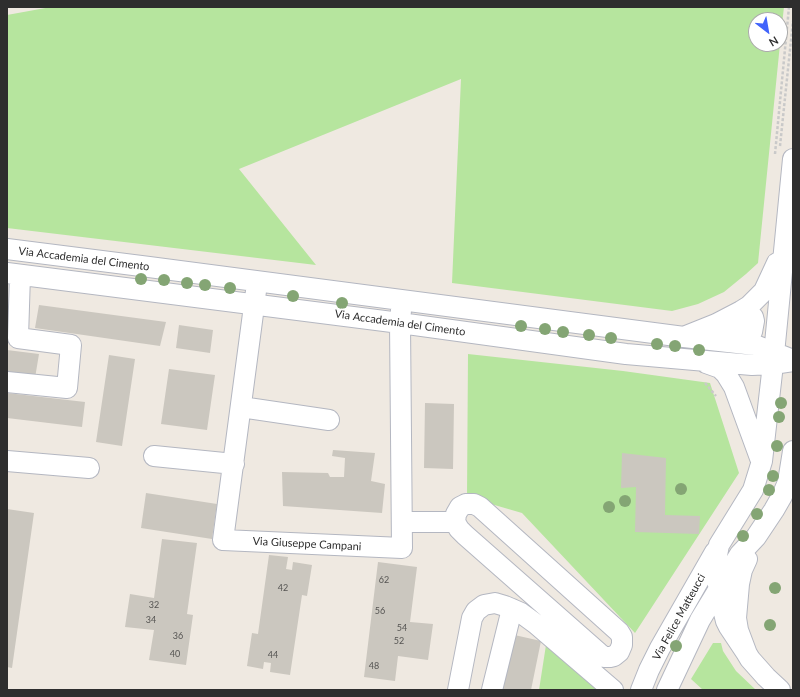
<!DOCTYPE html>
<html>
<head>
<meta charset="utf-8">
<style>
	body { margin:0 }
	#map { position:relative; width:800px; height:697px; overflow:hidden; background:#efe9e1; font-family:Lato,sans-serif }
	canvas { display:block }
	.frame { position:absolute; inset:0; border:8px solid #2e2e2e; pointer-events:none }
	.north { position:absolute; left:748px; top:12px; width:40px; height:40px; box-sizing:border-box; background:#fff; border:1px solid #ababab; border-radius:50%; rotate:149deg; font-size:11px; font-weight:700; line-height:16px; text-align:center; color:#2e2e2e }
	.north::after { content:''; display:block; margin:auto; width:14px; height:18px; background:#4264fb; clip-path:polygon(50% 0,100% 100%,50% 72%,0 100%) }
</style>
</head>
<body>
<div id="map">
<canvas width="800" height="697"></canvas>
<div class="frame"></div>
<div class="north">N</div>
</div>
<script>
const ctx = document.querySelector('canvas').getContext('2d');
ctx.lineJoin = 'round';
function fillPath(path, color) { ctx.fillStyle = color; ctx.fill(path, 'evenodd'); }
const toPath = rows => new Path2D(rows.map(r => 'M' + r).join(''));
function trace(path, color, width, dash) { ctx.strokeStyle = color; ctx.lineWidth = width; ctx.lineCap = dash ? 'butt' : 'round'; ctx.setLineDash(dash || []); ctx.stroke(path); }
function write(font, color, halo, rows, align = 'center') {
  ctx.font = font + ' Lato,sans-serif'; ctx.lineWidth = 3.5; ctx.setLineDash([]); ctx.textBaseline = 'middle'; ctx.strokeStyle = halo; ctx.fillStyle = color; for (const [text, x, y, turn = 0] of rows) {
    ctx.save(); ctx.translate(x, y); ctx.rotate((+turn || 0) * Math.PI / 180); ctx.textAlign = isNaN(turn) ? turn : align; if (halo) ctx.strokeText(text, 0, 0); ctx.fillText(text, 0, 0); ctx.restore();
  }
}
fillPath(toPath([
	[51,7,784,7,780,42,780,20,756,20,756,44,780,44,758,263,746,274,724,292,698,304,672,311,452,283,461,79,239,169,316,265,7,228,7,15],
	[468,354,623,371,710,383,739,473,635,633,522,513,467,497],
	[713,643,721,643,723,651,736,671,756,690,703,690,691,679],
	[546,645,601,690,539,690]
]), '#b6e59e');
fillPath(toPath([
	[39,305,166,322,160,346,35,328],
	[179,325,213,330,210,353,176,348],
	[7,350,39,354,35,378,7,375],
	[109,355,135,359,122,446,96,442],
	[169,369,215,375,207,430,161,424],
	[7,393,85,402,82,427,7,418],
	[425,403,454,404,453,469,424,468],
	[333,450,375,453,371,481,385,484,382,513,283,506,282,472,328,473,330,477,344,477,345,458,332,456],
	[622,453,666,458,665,515,700,516,699,534,635,532,636,487,621,488],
	[146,493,217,504,212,539,141,528],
	[7,509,34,513,12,668,7,667],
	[162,539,197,543,187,614,193,615,186,665,149,660,154,630,125,627,130,594,154,598],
	[269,555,288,557,286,569,292,570,293,562,312,565,307,596,302,595,290,675,270,672,271,663,264,662,263,669,247,666,252,633,258,634],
	[378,562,417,567,410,622,433,624,428,660,398,656,395,681,364,677],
	[510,634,541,641,531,690,498,690]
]), '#cbc7bf');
const minor = toPath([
	[7,249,149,267,684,337,755,345,793,360],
	[7,273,400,323,626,354,752,365,773,364,793,361],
	[256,291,223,540,402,548,400,323,401,310],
	[749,314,750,314,753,317,754,321,752,332,732,330,729,328,729,325,749,314],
	[686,336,716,324,741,311,749,306,764,291,777,263],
	[706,363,720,368,726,374,734,387,760,458],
	[7,382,67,388,71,345,18,338,20,275],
	[241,407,329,420],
	[154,456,234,464],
	[7,461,89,468],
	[466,504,474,504,480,507,619,632,622,637,622,645,619,652,614,656,610,657,604,657,599,653,465,535,459,529,455,522,456,514,460,507,466,504],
	[402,522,455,522],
	[747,559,742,570,739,584,736,618,738,630,747,654,750,659,766,677,780,690],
	[747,654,729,627,726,621,723,609,715,570,717,555,719,545,753,490,762,461,773,364,793,159],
	[458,690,472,618,476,611,484,605,495,603,505,606,512,609,521,613,536,624,613,690],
	[492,690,512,609],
	[641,690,649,670,660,648,715,552],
	[667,690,700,620,740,554,756,537,774,510,782,496,788,482,793,451]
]);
trace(minor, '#b4b7c1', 22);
trace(toPath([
	[780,146,793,21],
	[775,154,789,7],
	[705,383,716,396]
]), '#c9c9c9', 2.5, [3, 2]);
trace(minor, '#fff', 20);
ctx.fillStyle = '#84a574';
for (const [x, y] of [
	[141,279],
	[164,280],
	[187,283],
	[205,285],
	[230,288],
	[293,296],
	[342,303],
	[521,326],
	[545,329],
	[563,332],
	[589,335],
	[611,338],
	[657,344],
	[675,346],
	[699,350],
	[781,403],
	[779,417],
	[777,446],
	[773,476],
	[681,489],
	[769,490],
	[625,501],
	[609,507],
	[757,514],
	[743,536],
	[775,588],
	[770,625],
	[676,646]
]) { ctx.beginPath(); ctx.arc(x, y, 6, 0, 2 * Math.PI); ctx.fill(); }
write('9px', '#555452', null, [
	["62",384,580],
	["42",283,588],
	["32",154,605],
	["56",380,611],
	["34",151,620],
	["54",402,628],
	["36",178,636],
	["52",399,641],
	["40",175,654],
	["44",273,655],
	["48",374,666]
]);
write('11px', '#2e2e2e', '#fff', [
	["Via Accademia del Cimento",84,259,7],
	["Via Accademia del Cimento",400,323,8],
	["Via Giuseppe Campani",307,544,3],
	["Via Felice Matteucci",679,617,-61]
]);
</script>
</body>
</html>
